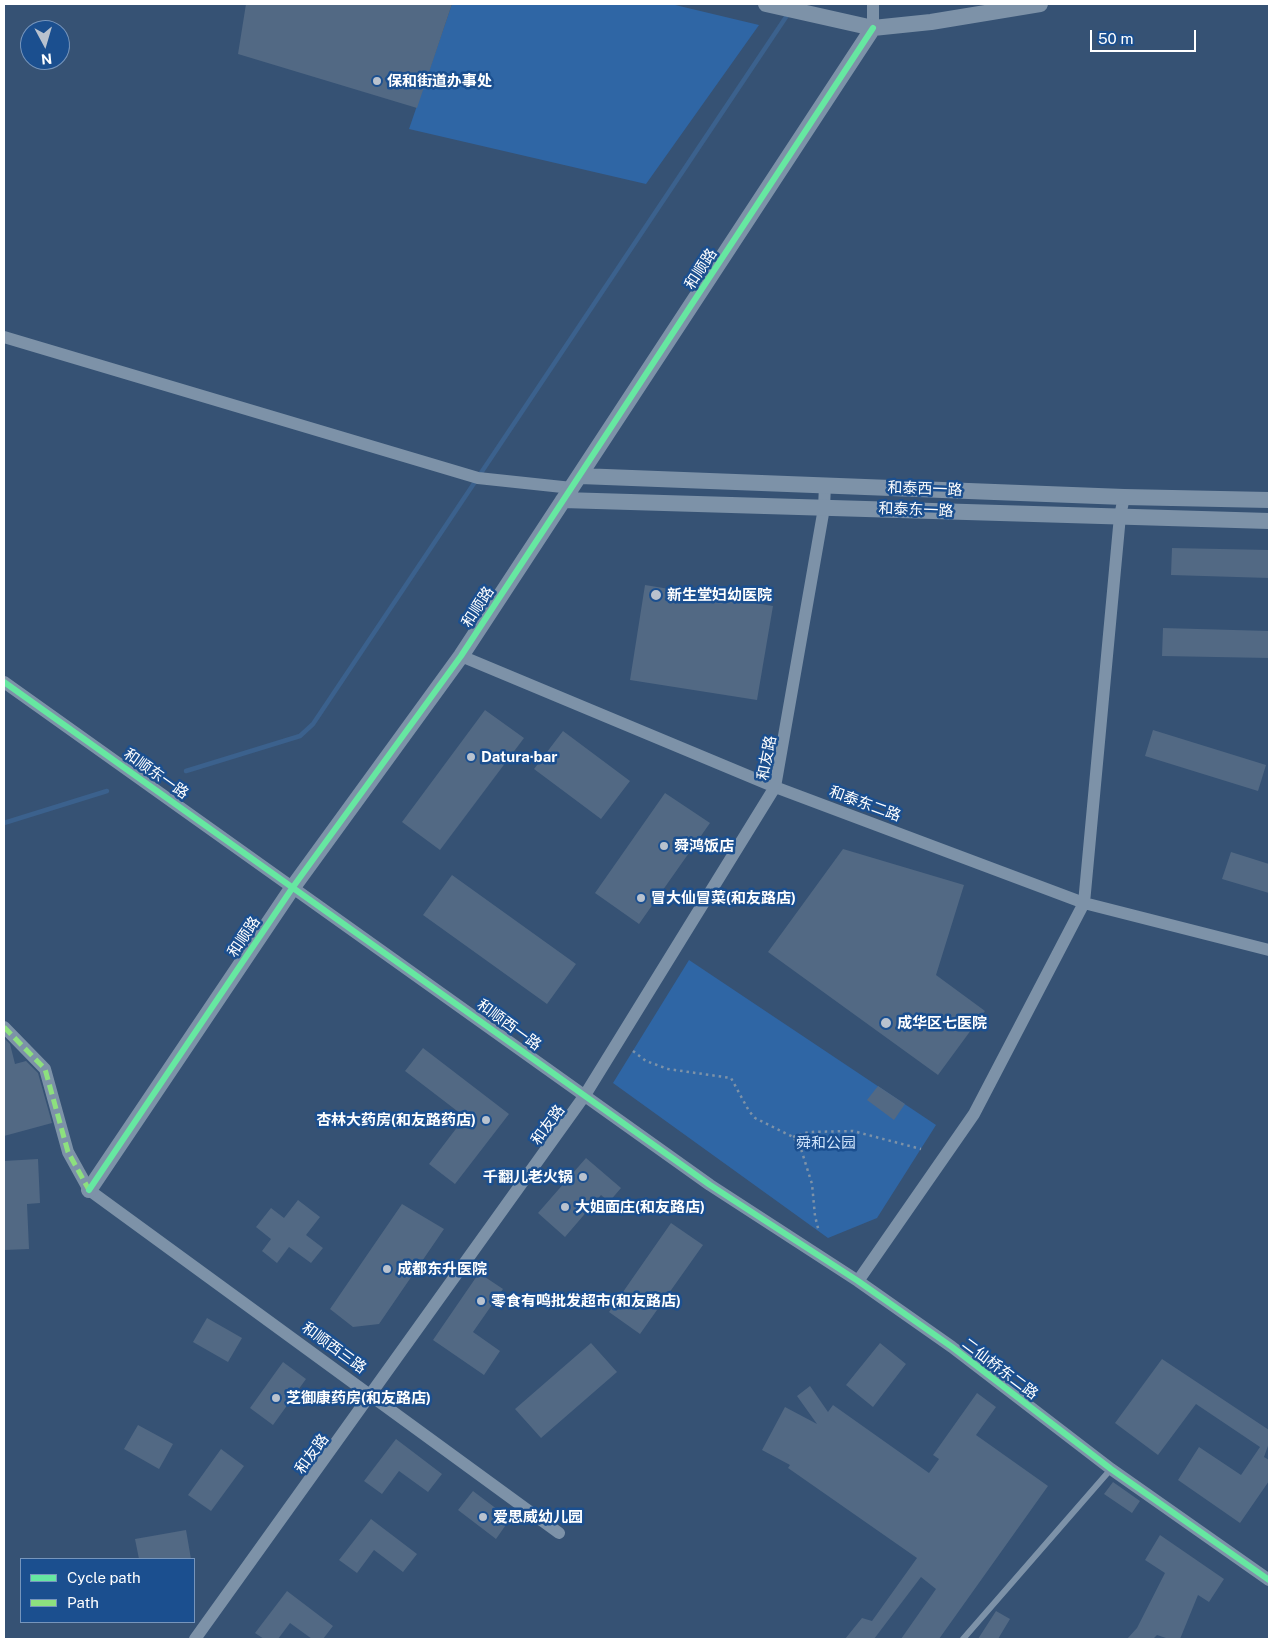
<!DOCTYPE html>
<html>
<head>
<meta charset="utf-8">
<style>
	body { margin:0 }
	#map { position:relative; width:1273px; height:1643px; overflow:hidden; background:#365274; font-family:"Public Sans",sans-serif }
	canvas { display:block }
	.frame { position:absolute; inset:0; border:5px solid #fff; pointer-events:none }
	.legend { position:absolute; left:20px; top:1558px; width:175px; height:65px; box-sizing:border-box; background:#1b4f8f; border:1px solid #7695bc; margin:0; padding:6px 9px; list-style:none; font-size:15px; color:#fff }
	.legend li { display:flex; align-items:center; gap:10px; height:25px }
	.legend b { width:25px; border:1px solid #7695bc }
	.north { position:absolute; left:20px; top:20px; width:50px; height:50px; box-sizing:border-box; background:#1b4f8f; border:1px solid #7695bc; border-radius:50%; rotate:174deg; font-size:14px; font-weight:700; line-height:20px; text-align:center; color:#fff }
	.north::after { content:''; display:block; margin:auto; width:18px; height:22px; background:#b9c2ce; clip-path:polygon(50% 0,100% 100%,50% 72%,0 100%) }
	.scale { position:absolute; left:1090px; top:30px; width:106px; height:22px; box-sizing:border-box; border:2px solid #fff; border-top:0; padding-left:6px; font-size:15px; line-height:18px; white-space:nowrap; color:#fff; -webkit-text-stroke:4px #1b4f8f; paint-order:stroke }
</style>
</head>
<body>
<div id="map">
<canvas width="1273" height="1643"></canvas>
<div class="frame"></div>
<ul class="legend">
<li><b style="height:6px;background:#66e7a1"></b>Cycle path</li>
<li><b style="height:6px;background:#8de07e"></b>Path</li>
</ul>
<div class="north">N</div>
<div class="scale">50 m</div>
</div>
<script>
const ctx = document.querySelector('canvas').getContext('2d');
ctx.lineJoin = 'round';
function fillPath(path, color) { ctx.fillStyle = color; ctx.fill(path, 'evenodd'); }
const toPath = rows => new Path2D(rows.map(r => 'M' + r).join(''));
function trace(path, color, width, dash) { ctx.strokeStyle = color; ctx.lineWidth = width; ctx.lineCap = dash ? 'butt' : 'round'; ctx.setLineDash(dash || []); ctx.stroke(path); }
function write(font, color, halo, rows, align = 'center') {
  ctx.font = font + ' "Public Sans","Noto Sans SC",sans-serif'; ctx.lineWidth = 5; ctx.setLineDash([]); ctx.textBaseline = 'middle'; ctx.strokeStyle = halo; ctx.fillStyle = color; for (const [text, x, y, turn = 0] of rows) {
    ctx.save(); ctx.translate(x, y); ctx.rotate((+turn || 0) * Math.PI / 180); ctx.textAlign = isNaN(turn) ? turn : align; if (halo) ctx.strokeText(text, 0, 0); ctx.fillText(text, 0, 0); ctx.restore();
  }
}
fillPath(toPath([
	[452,4,671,4,759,25,646,184,409,129],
	[689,960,936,1125,877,1218,828,1238,613,1083]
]), '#2f66a5');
trace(toPath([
	[186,771,300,736,313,724,788,14],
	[4,823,107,791]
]), '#3b618d', 4.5);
fillPath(toPath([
	[246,4,452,4,417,108,238,54],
	[1172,548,1269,550,1269,578,1171,575],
	[645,585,773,606,757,700,630,680],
	[1163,628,1269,631,1269,658,1162,656],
	[485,710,524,738,440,850,402,822],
	[1153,730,1266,765,1258,791,1145,756],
	[563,731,630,781,601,819,534,769],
	[665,793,710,823,639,924,595,893],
	[843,849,964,885,936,975,985,1011,938,1075,768,952],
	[1231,852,1269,864,1269,893,1222,879],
	[452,875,576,964,547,1004,423,915],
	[4,1038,10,1044,15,1064,26,1061,38,1073,52,1123,4,1136],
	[423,1048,509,1114,455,1184,429,1164,465,1117,405,1071],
	[878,1086,905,1104,894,1120,867,1100],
	[586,1158,621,1188,609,1202,601,1195,565,1237,538,1213],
	[38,1159,40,1203,27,1204,29,1249,4,1250,4,1161],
	[298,1200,320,1217,306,1235,323,1248,311,1263,289,1247,277,1263,262,1251,271,1239,256,1227,271,1208,284,1218],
	[402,1204,444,1229,379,1324,353,1327,330,1309],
	[671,1223,703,1245,640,1334,609,1312],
	[479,1273,503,1289,473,1332,500,1351,484,1375,433,1340],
	[207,1318,242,1338,228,1362,193,1342],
	[591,1343,617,1372,541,1438,515,1409],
	[880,1343,906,1364,873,1407,846,1385],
	[1162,1359,1269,1430,1269,1443,1264,1457,1269,1460,1269,1481,1240,1523,1178,1480,1199,1447,1241,1475,1260,1447,1196,1404,1158,1455,1115,1423],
	[283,1362,306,1379,273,1425,250,1408],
	[810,1386,828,1412,833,1405,929,1473,939,1459,933,1455,977,1393,996,1407,976,1435,1048,1486,939,1639,901,1639,936,1589,921,1577,874,1639,845,1639,862,1618,872,1621,917,1558,788,1468,790,1465,762,1450,785,1407,817,1424,797,1396],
	[138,1425,173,1444,159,1469,124,1449],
	[396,1439,442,1474,428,1492,399,1471,382,1494,364,1481],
	[221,1449,244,1466,211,1511,188,1495],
	[1113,1482,1140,1501,1132,1513,1104,1494],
	[473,1491,510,1519,496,1539,458,1510],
	[371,1519,417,1554,403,1572,374,1550,357,1573,339,1560],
	[186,1530,191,1559,139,1559,135,1539],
	[1160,1535,1224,1579,1209,1602,1198,1595,1180,1639,1169,1639,1157,1635,1153,1639,1127,1639,1137,1628,1165,1573,1145,1560],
	[287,1591,333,1626,323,1639,312,1639,290,1623,278,1639,264,1639,255,1633],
	[996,1611,1010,1619,998,1639,978,1639]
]), '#526984');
trace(toPath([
	[633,1051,646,1061,668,1069,731,1078,749,1111,755,1118,793,1137,801,1149,812,1184,815,1216,819,1232],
	[793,1137,808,1132,853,1131,921,1149]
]), '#7d92a8', 2.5, [2.5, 4]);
trace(toPath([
	[963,1639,1111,1469]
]), '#7d92a8', 6);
trace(toPath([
	[873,4,873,28],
	[4,337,478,478,572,488],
	[461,656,775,787,1084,903,1269,950],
	[4,682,710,1185,858,1281,952,1347,1111,1469,1269,1580],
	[4,1027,45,1069,68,1152,89,1190,559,1533],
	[858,1281,974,1114,1084,903,1120,516,1124,497],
	[195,1639,585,1095,775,787,824,508,825,485]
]), '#7d92a8', 12);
trace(toPath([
	[766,4,873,28,931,22,1040,4],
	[580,476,1124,497,1269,500],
	[563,500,1269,521],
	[89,1190,293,887,461,656,873,28]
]), '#7d92a8', 16);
trace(toPath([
	[4,1027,45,1069,68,1152,89,1190]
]), '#8de07e', 5, [10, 5]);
trace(toPath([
	[4,682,710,1185,858,1281,952,1347,1111,1469,1269,1580],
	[89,1190,293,887,461,656,873,28]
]), '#66e7a1', 6);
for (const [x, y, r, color] of [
	[377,81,5,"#b9c2ce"],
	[656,595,6,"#b9c2ce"],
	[471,757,5,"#b9c2ce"],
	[664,846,5,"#b9c2ce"],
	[641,898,5,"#b9c2ce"],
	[886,1023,6,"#b9c2ce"],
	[486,1120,5,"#b9c2ce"],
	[583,1177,5,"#b9c2ce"],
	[565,1207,5,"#b9c2ce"],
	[387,1269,5,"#b9c2ce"],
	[481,1301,5,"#b9c2ce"],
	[276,1398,5,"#b9c2ce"],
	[483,1517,5,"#b9c2ce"]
]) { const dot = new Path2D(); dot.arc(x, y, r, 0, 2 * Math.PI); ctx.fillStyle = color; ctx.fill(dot); trace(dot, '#1b4f8f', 2); }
write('bold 15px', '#fff', '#1b4f8f', [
	["保和街道办事处",387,81],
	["新生堂妇幼医院",667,595],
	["Datura·bar",481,757],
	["舜鸿饭店",674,846],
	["冒大仙冒菜(和友路店)",651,898],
	["成华区七医院",897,1023],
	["杏林大药房(和友路药店)",476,1120,"right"],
	["千翻儿老火锅",573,1177,"right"],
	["大姐面庄(和友路店)",575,1207],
	["成都东升医院",397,1269],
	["零食有鸣批发超市(和友路店)",491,1301],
	["芝御康药房(和友路店)",286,1398],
	["爱思威幼儿园",493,1517]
], 'left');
write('15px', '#fff', '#1b4f8f', [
	["和顺路",701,269,-57],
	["和泰西一路",925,489,2],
	["和泰东一路",916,510,2],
	["和顺路",478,607,-57],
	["和友路",767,758,-79],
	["和顺东一路",156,774,35],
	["和泰东二路",865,804,20],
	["和顺路",244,937,-56],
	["和顺西一路",509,1025,36],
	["和友路",548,1125,-54],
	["和顺西三路",334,1348,36],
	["二仙桥东二路",1000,1369,37],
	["和友路",312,1454,-54]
]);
write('15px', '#cfe3fa', '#1b4f8f', [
	["舜和公园",826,1143]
]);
</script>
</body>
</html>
